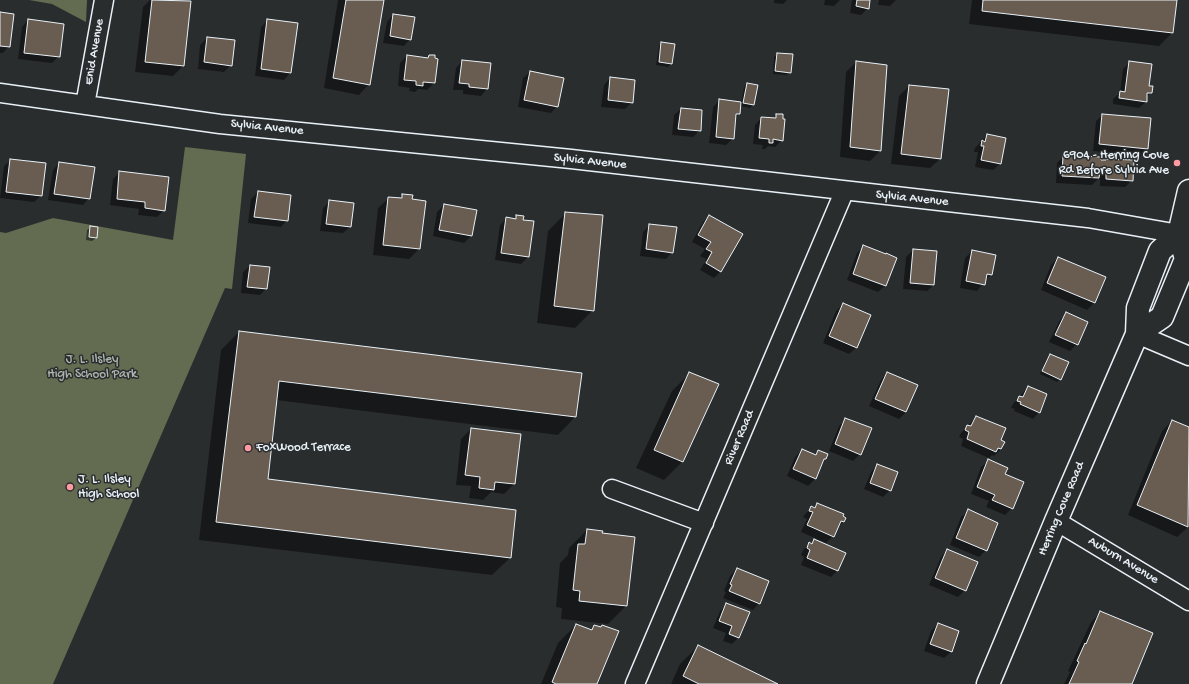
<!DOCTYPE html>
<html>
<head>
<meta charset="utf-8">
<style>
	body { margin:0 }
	canvas { display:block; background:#2a2d2e }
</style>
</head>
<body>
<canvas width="1189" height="684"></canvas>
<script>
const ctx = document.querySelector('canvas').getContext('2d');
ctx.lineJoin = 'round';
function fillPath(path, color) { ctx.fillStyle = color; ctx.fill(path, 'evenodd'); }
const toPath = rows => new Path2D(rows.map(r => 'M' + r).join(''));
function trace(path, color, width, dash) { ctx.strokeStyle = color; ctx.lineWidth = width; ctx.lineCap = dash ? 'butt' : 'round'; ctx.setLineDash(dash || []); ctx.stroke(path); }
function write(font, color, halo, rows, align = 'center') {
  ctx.font = font + ' "Gochi Hand",sans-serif'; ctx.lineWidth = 3; ctx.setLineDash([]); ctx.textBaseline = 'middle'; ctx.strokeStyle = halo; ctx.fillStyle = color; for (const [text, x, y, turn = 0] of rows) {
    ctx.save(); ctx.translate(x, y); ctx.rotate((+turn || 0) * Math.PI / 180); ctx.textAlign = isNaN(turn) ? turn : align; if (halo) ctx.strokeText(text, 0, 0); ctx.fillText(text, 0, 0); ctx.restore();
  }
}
fillPath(toPath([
	[29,0,87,0,86,22,52,4],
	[185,147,246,154,232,289,225,288,53,684,0,684,0,232,6,233,53,218,173,240]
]), '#636b51');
fillPath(toPath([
	[150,0,177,0,190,2,183,66,173,76,135,72,143,7],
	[338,0,383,0,369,84,359,95,324,88],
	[774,0,787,0,783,4,774,3],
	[825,0,840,0,834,6,824,5],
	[852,0,869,0,868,8,861,15,850,13],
	[879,0,896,0,890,6,878,5],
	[972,0,1176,0,1172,33,1159,46,969,24],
	[0,13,9,46,3,53,0,53],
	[393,15,410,39,404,46,383,43,387,22],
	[28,20,59,56,52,63,18,59,22,27],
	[268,20,290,73,284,80,255,76,261,27],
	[207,38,231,65,224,72,198,69,200,45],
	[662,43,672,63,668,67,656,65,659,46],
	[778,54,790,72,786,75,773,74,774,57],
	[407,56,426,58,429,56,437,60,434,83,427,90,418,89,415,92,409,91,410,88,398,86,400,63],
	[462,61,487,89,481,96,463,94,463,90,453,90,456,68],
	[856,62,880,151,870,161,840,157,846,72],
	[1130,62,1148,86,1151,93,1146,97,1146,102,1139,108,1113,104,1113,99,1120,93,1123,69],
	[530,72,557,106,551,113,518,107,523,78],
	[610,78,632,102,625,109,601,107,604,85],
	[747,84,753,105,750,108,740,106,739,114,735,118,733,138,726,145,709,143,713,107,720,100,741,103,744,87],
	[909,86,941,158,930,168,891,164,899,96],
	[681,109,700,130,693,137,672,135,674,115],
	[777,115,782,140,775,147,768,146,765,149,762,149,763,145,753,144,755,125,761,118,772,119],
	[1103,115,1147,149,1140,156,1093,151,1096,121],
	[987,135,1000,164,993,170,975,167,978,152,974,152,975,148],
	[1064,156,1100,161,1132,180,1125,187,1100,186,1100,179,1098,179,1092,185,1056,183,1057,163],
	[11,160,41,196,34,202,0,198,4,166],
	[59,163,89,198,83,205,48,200,53,170],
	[120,172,164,210,157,217,138,215,139,209,110,205,113,179],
	[258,192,287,220,281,227,248,223,251,199],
	[403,195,411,200,425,202,419,249,409,259,373,255,378,208,389,198,399,199],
	[330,201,350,227,343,233,320,231,323,208],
	[444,205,471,236,464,243,433,236,437,212],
	[566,213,593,310,575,328,537,323,548,231],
	[517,216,522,220,533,222,528,257,521,264,495,260,500,225,507,218,513,219],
	[709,216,720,271,720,272,720,270,705,261,706,259,700,256,705,249,692,242,703,222],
	[650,225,672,252,666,259,640,256,643,232],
	[91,227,96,238,92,241,86,240,87,230],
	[864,246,896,258,885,286,878,292,847,280,857,253],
	[913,250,934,285,927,291,903,289,906,257],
	[972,251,991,274,977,291,960,288,965,258],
	[1058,258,1104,278,1094,303,1087,310,1041,290,1051,265],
	[704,263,720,272,714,278,700,270],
	[250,266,269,268,266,289,260,295,241,293,243,272],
	[843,304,856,348,849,354,823,343,836,311],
	[1067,313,1087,322,1077,344,1070,351,1049,342,1060,320],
	[239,332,575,417,558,435,276,400,267,480,510,558,492,575,199,540,221,350],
	[1051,355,1060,379,1057,382,1040,374,1047,358],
	[690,373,718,384,682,462,664,480,636,468,672,391],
	[887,373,917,386,906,412,899,419,869,406,881,380],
	[1028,387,1039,412,1033,419,1014,411,1015,409,1011,408,1013,404],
	[976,417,1000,441,1004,442,1001,449,994,456,992,455,989,458,961,446,963,439,959,437,961,433],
	[846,419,860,454,853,461,829,451,839,426],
	[1172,421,1189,428,1189,523,1188,527,1177,537,1128,515,1162,431],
	[471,429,520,435,514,484,504,494,491,492,483,500,469,498,471,486,456,485,461,439],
	[802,450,814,455,818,451,825,459,822,461,815,479,808,486,787,476,795,457],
	[988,461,1004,475,1012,508,1005,515,986,507,989,501,971,494,981,467],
	[877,465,890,490,883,497,864,489,871,472],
	[817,504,843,522,836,529,833,536,826,543,801,532,807,519,803,517,805,514],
	[968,511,986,550,979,557,950,545,961,517],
	[587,530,626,606,608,624,561,619,562,608,556,607,560,563,568,555,569,548],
	[814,541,837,571,831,577,801,565,804,557,801,555,803,550],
	[947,550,965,590,958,597,929,585,941,557],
	[737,569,759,603,753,610,723,598,726,592,724,591,730,576],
	[727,604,748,612,738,638,732,644,723,641,726,633,713,628,720,611],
	[1101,612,1130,684,1064,684,1070,672,1068,671,1091,622],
	[938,624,958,631,951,652,944,658,924,651,931,631],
	[576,625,590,631,595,626,596,684,541,684,558,643],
	[698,646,776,684,671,684,680,664]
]), '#0007');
const building = toPath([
	[152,0,191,1,184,66,145,62,152,0],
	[346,0,384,0,370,85,333,78,346,0],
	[857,0,870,0,869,9,856,6,857,0],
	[983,0,1177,0,1173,33,982,11,983,0],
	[0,12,14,14,10,47,0,46,0,12],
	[393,14,415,17,411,40,390,36,393,14],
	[28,19,64,24,60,57,24,53,28,19],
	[267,19,298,23,291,73,261,69,267,19],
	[207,37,235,40,232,66,204,62,207,37],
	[661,42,675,44,672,64,659,62,661,42],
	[777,53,793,54,791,73,775,71,777,53],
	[407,55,428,58,429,55,435,55,435,58,438,59,435,83,423,82,423,86,416,85,416,81,404,80,407,55],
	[462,60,491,63,488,89,469,87,469,84,459,83,462,60],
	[856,61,887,65,881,151,850,147,856,61],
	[1129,61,1152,64,1149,86,1153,86,1152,93,1147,93,1147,102,1119,98,1120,91,1125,92,1129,61],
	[530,71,564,78,558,107,524,100,530,71],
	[610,77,635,80,633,103,608,100,610,77],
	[747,83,758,85,754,105,743,103,747,83],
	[909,85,949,89,941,159,901,154,909,85],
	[719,99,741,102,740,114,736,114,734,139,716,137,719,99],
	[681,108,702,110,701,131,678,129,681,108],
	[776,114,783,114,783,119,785,119,783,141,773,139,773,143,769,143,769,139,759,138,761,117,776,118,776,114],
	[1102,114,1151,118,1148,149,1099,144,1102,114],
	[987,134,1006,138,1001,164,981,160,984,146,981,146,982,140,985,142,987,134],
	[1063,155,1101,157,1101,160,1106,160,1106,159,1134,160,1133,181,1106,179,1106,172,1100,172,1099,178,1062,176,1063,155],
	[10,159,46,163,42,196,6,192,10,159],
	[59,162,95,167,90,199,54,194,59,162],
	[119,171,169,177,165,211,145,208,145,202,117,199,119,171],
	[258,191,291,195,288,221,254,217,258,191],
	[402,194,413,195,412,199,426,201,420,249,383,245,388,197,402,198,402,194],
	[329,200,354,203,351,227,326,224,329,200],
	[444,204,477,210,472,236,439,230,444,204],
	[565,212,603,215,594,311,554,306,565,212],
	[516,215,524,216,523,220,534,221,529,257,501,253,506,217,516,219,516,215],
	[709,215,743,234,721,272,706,263,712,252,706,249,711,242,698,235,709,215],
	[649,224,677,227,673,253,646,249,649,224],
	[90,226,98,227,97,238,89,237,90,226],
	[863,245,886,254,886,253,897,258,886,286,853,274,863,245],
	[913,249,937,251,934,285,910,283,913,249],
	[972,250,996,255,992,275,987,274,985,285,966,281,972,250],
	[1058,257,1106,277,1095,303,1047,283,1058,257],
	[250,265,270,267,267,289,247,287,250,265],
	[843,303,871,315,857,348,829,336,843,303],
	[1066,312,1088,322,1078,345,1055,335,1066,312],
	[239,331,582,373,576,417,279,381,268,479,516,510,511,558,216,522,239,331],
	[1050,354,1069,362,1061,380,1042,371,1050,354],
	[689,372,719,384,683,462,654,450,689,372],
	[887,372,918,385,906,412,875,399,887,372],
	[1028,386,1047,394,1040,413,1020,404,1021,402,1017,401,1019,396,1023,397,1028,386],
	[976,416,1006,428,1001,440,1005,442,1001,449,998,448,996,452,967,439,969,432,965,430,967,425,971,426,976,416],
	[845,418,872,428,861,455,835,444,845,418],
	[1172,420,1189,427,1188,527,1137,505,1172,420],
	[471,428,521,434,515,484,495,482,494,490,479,488,480,477,465,475,471,428],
	[802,449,816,455,818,450,828,454,826,459,824,459,816,479,793,469,802,449],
	[988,459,1008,468,1005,474,1024,482,1013,509,992,500,995,495,977,487,988,459],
	[877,464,898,472,891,491,870,483,877,464],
	[817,503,844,514,843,516,846,518,844,522,841,521,834,537,807,525,813,512,809,511,811,506,815,508,817,503],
	[968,509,998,523,987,551,956,538,968,509],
	[587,529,603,531,602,533,635,537,627,606,579,601,580,591,573,590,578,544,585,544,587,529],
	[814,539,846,553,838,571,807,558,810,550,807,548,809,542,812,544,814,539],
	[947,549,978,562,966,591,935,578,947,549],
	[737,568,769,581,760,604,729,591,732,585,730,584,737,568],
	[726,603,750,612,739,638,729,634,732,626,719,621,726,603],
	[1100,611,1153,633,1132,684,1069,684,1079,662,1077,661,1085,643,1086,644,1100,611],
	[938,623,959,631,952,652,930,644,938,623],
	[576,624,592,630,594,625,601,627,602,625,619,631,597,684,556,684,552,682,576,624],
	[698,645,778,684,699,684,683,676,698,645]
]);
fillPath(building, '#695c50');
trace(building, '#e8f1f8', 1);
const minor = toPath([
	[0,93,220,124,571,159,1088,218,1179,234],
	[85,105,104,0],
	[1137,334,1189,356],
	[612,489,704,523],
	[1056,521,1189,601],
	[635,684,844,192]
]);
const secondary = toPath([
	[1137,334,1162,317,1186,259,1179,234,1189,191],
	[988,684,1056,521,1137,334,1138,308,1160,251,1179,234]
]);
trace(minor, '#e8f1f8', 21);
trace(secondary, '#e8f1f8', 25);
trace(minor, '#2a2d2e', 18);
trace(secondary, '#2a2d2e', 22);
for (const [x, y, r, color] of [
	[1177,163,4,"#ff9aa2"],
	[248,448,4,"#ff9aa2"],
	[70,487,4,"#ff9aa2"]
]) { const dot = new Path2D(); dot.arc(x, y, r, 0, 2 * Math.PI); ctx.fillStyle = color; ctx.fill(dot); trace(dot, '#2a2d2e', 1.5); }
write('13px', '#e8f1f8', '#2a2d2e', [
	["Enid Avenue",95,52,-80],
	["Sylvia Avenue",267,128,6],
	["Sylvia Avenue",590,162,6],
	["Sylvia Avenue",912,199,6],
	["River Road",740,438,-67],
	["Herring Cove Road",1062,509,-67],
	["Auburn Avenue",1123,561,31]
]);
write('13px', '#e8f1f8', '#2a2d2e', [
	["6904 - Herring Cove",1169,156,"right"],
	["Rd Before Sylvia Ave",1169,171,"right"],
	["FoxWood Terrace",256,448],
	["J. L. Ilsley",78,480],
	["High School",78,495]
], 'left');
write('13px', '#acb5ad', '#2a2d2e', [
	["J. L. Ilsley",92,360],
	["High School Park",92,375]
]);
</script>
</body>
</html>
